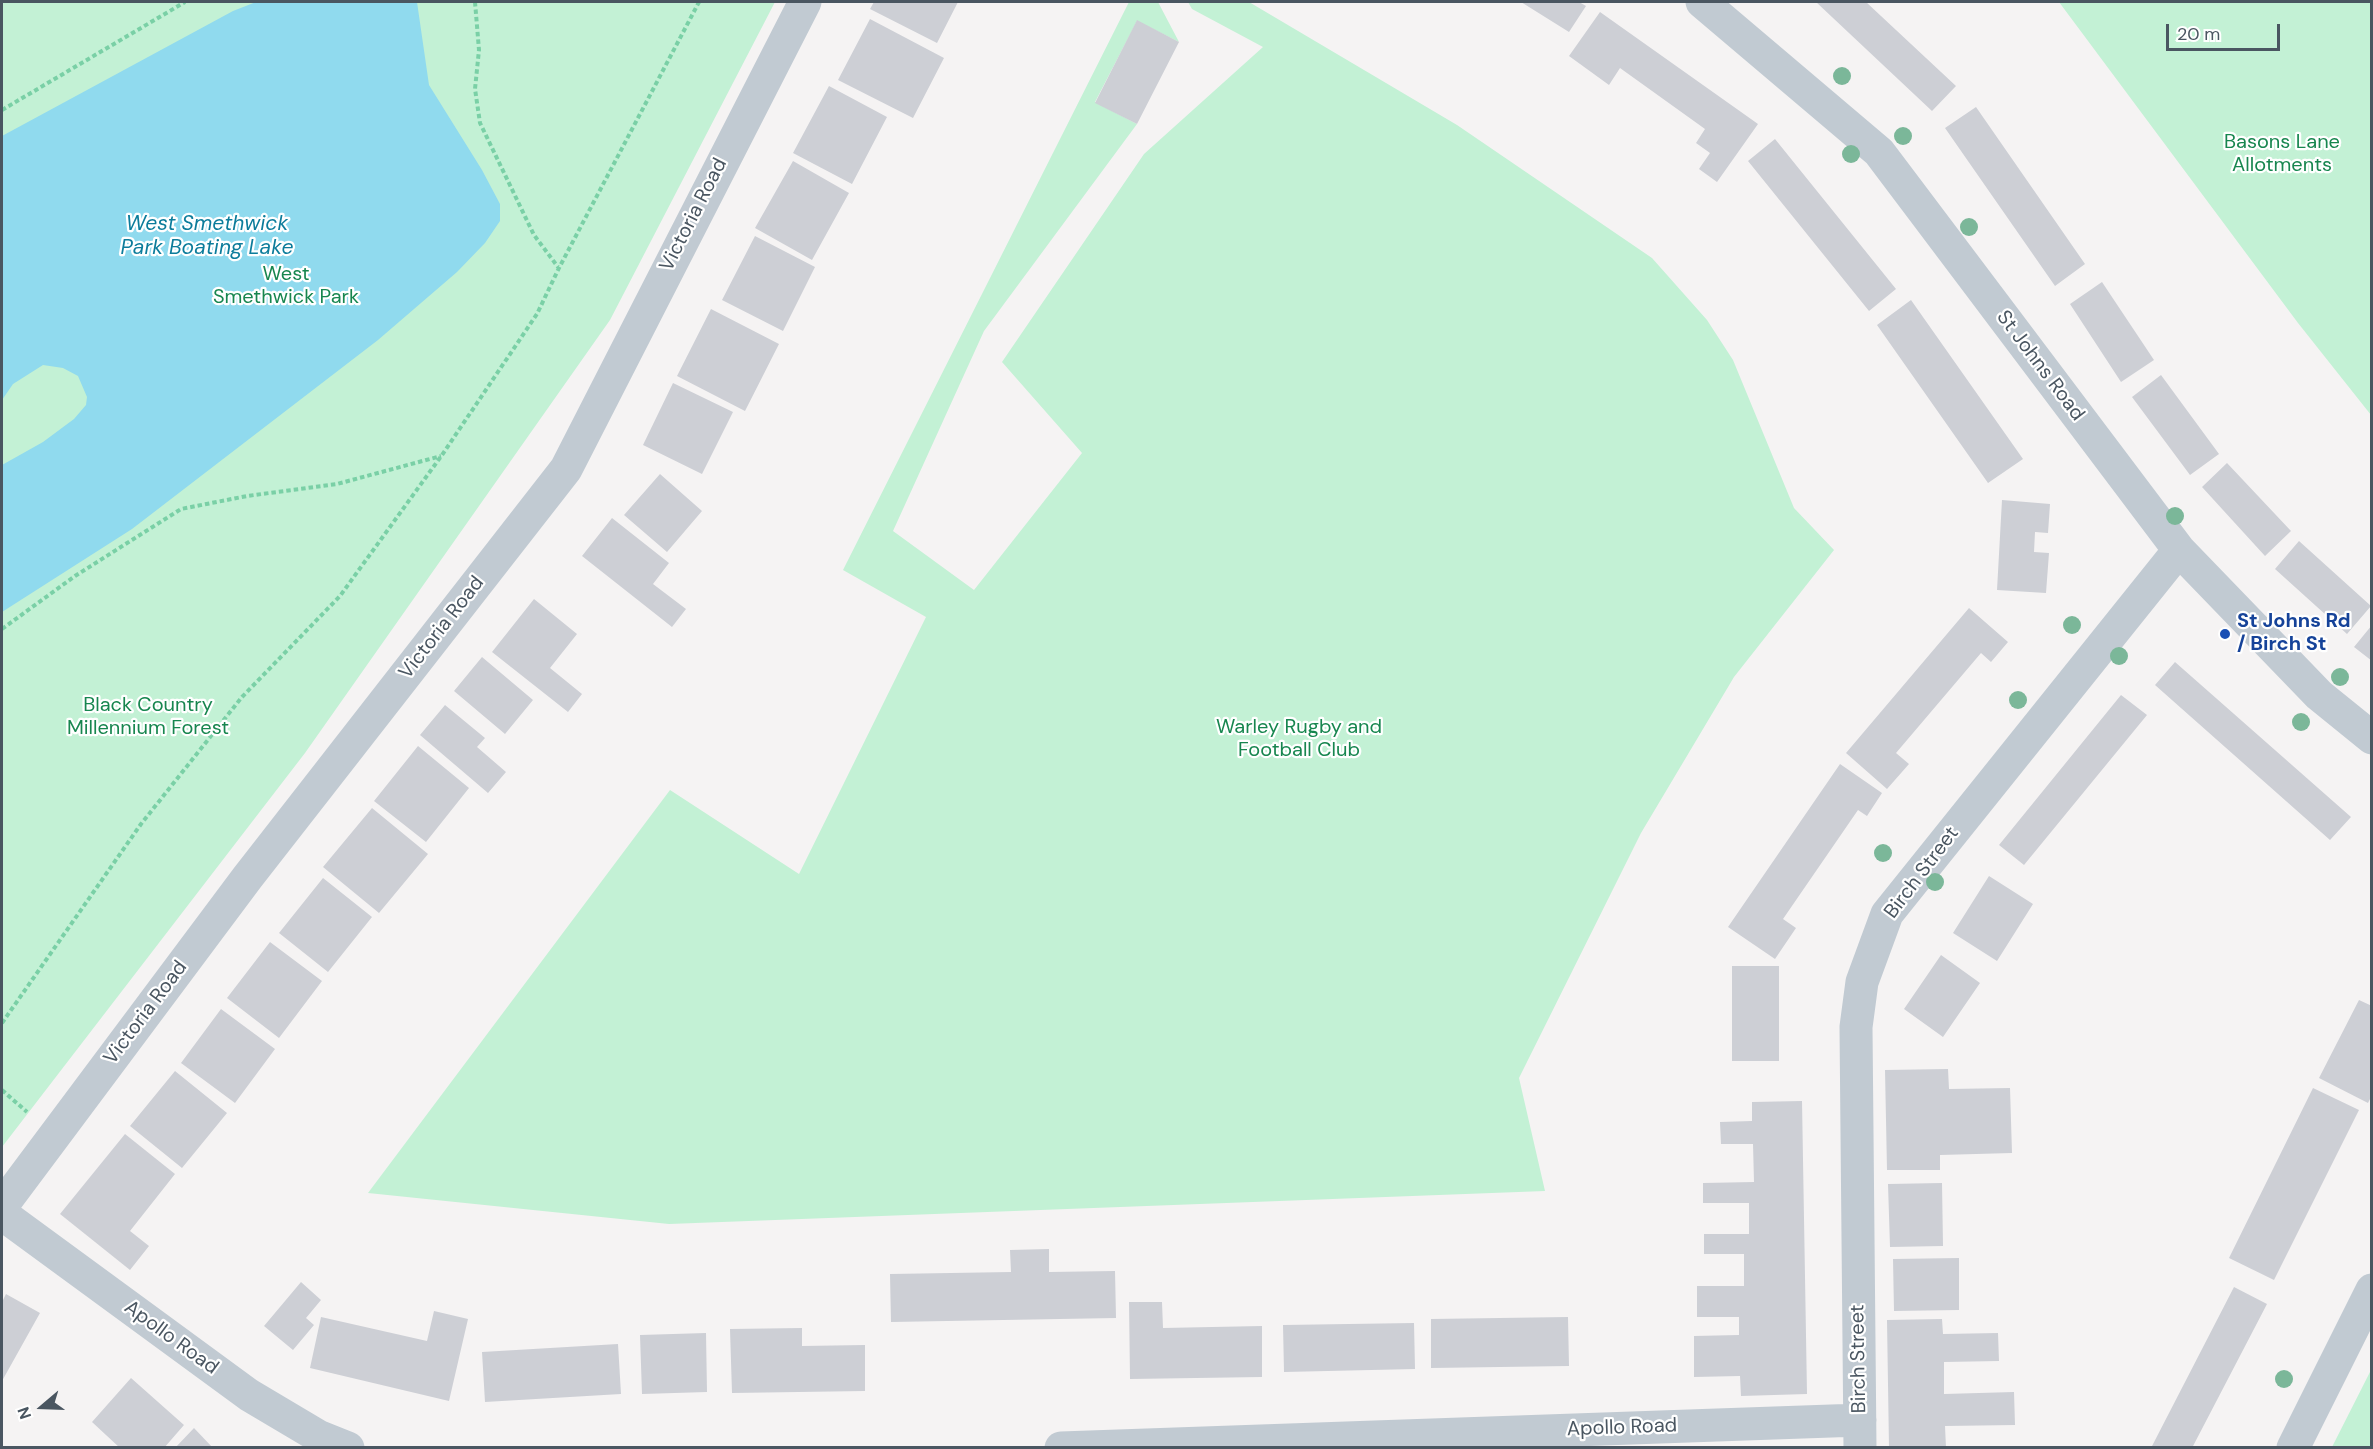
<!DOCTYPE html>
<html>
<head>
<meta charset="utf-8">
<style>
	body { margin:0 }
	#map { position:relative; width:2373px; height:1449px; overflow:hidden; background:#f5f3f3; font-family:"DM Sans",sans-serif }
	canvas { display:block }
	.frame { position:absolute; inset:0; border:3px solid #4a5661; pointer-events:none }
	.north { position:absolute; left:12px; top:1377px; width:60px; height:60px; -webkit-text-stroke:4px #fff; paint-order:stroke; rotate:251deg; font-size:16px; font-weight:700; line-height:24px; text-align:center; color:#4a5661 }
	.north::after { content:''; display:block; margin:auto; width:21px; height:27px; background:#4a5661; clip-path:polygon(50% 0,100% 100%,50% 72%,0 100%) }
	.scale { position:absolute; left:2166px; top:24px; width:114px; height:27px; box-sizing:border-box; border:3px solid #4a5661; border-top:0; padding-left:8px; font-size:18px; line-height:21px; white-space:nowrap; color:#4a5661; -webkit-text-stroke:4px #fff; paint-order:stroke }
</style>
</head>
<body>
<div id="map">
<canvas width="2373" height="1449"></canvas>
<div class="frame"></div>
<div class="north">N</div>
<div class="scale">20 m</div>
</div>
<script>
const ctx = document.querySelector('canvas').getContext('2d');
ctx.lineJoin = 'round';
function fillPath(path, color) { ctx.fillStyle = color; ctx.fill(path, 'evenodd'); }
const toPath = rows => new Path2D(rows.map(r => 'M' + r).join(''));
function trace(path, color, width, dash) { ctx.strokeStyle = color; ctx.lineWidth = width; ctx.lineCap = dash ? 'butt' : 'round'; ctx.setLineDash(dash || []); ctx.stroke(path); }
function write(font, color, halo, rows, align = 'center') {
  ctx.font = font + ' "DM Sans",sans-serif'; ctx.lineWidth = 4.5; ctx.setLineDash([]); ctx.textBaseline = 'middle'; ctx.strokeStyle = halo; ctx.fillStyle = color; for (const [text, x, y, turn = 0] of rows) {
    ctx.save(); ctx.translate(x, y); ctx.rotate((+turn || 0) * Math.PI / 180); ctx.textAlign = isNaN(turn) ? turn : align; if (halo) ctx.strokeText(text, 0, 0); ctx.fillText(text, 0, 0); ctx.restore();
  }
}
fillPath(toPath([
	[2,2,775,2,610,320,305,753,2,1147],
	[1129,2,1158,2,1179,42,1137,21,1095,102,1137,124,984,331,893,531,974,590,1082,453,1002,362,1144,154,1263,47,1192,9,1188,2,1249,2,1457,125,1652,258,1707,320,1733,360,1794,508,1834,550,1734,677,1641,833,1519,1078,1545,1191,669,1224,368,1193,670,790,799,874,926,617,843,570],
	[2059,2,2371,2,2371,415,2298,323],
	[2371,1370,2371,1447,2332,1447]
]), '#c3f1d5');
fillPath(toPath([
	[256,2,417,2,429,85,482,170,500,204,500,221,485,243,457,272,378,340,132,529,2,612,2,465,43,442,74,419,86,405,87,397,78,376,63,368,43,365,13,384,2,400,2,136,233,11]
]), '#90daee');
fillPath(toPath([
	[874,2,958,2,937,43,870,9],
	[1521,2,1579,2,1586,6,1569,32],
	[1816,2,1866,2,1956,86,1932,111],
	[1600,12,1758,124,1717,182,1699,169,1710,153,1696,143,1705,129,1620,68,1609,85,1569,56],
	[870,19,944,58,913,118,838,80],
	[1137,20,1179,42,1137,124,1095,103],
	[829,86,887,117,852,184,793,153],
	[1976,107,2085,264,2055,286,1945,128],
	[1775,139,1896,289,1869,311,1748,161],
	[793,161,849,193,812,260,755,228],
	[755,236,815,267,783,331,722,300],
	[2102,282,2154,360,2121,382,2070,304],
	[1911,300,2023,459,1988,483,1877,325],
	[711,309,779,344,745,411,677,376],
	[2161,375,2219,454,2190,475,2132,397],
	[673,383,733,412,702,474,643,445],
	[2227,463,2291,531,2265,556,2202,487],
	[660,474,702,511,667,552,624,515],
	[2002,500,2050,504,2048,533,2035,532,2034,552,2049,553,2046,593,1997,590],
	[612,518,669,563,653,584,686,609,672,627,582,556],
	[2299,541,2371,606,2347,634,2275,569],
	[534,599,577,634,550,668,582,694,568,712,492,652],
	[1969,608,2008,642,1991,662,1981,653,1896,753,1909,764,1887,789,1846,753],
	[2372,625,2372,661,2354,647],
	[482,657,533,700,505,734,454,691],
	[2175,662,2351,817,2330,840,2155,685],
	[2121,695,2147,715,2024,865,1999,845],
	[445,705,485,738,477,747,506,772,488,793,420,735],
	[418,746,469,788,426,842,374,801],
	[1840,764,1882,793,1867,816,1858,810,1783,919,1796,928,1775,959,1728,927],
	[372,808,428,854,379,913,323,867],
	[1989,876,2033,904,1997,961,1953,933],
	[323,878,372,917,328,972,279,933],
	[270,942,322,981,279,1038,227,998],
	[1941,955,1980,983,1943,1037,1904,1009],
	[1732,966,1779,966,1779,1061,1732,1061],
	[2359,1000,2372,1006,2372,1095,2368,1103,2319,1078],
	[221,1009,275,1049,235,1103,181,1063],
	[1948,1069,1949,1089,2010,1088,2012,1153,1940,1155,1940,1170,1887,1170,1885,1070],
	[175,1071,227,1113,182,1168,130,1126],
	[2313,1088,2359,1110,2274,1280,2229,1258],
	[1802,1101,1807,1394,1741,1396,1740,1376,1694,1377,1694,1336,1739,1335,1739,1317,1697,1317,1697,1286,1744,1286,1744,1254,1704,1254,1704,1234,1749,1234,1749,1203,1703,1203,1703,1183,1754,1182,1753,1144,1721,1144,1720,1122,1752,1121,1752,1102],
	[125,1134,175,1174,130,1231,149,1246,130,1270,60,1214],
	[1942,1183,1943,1246,1890,1247,1888,1184],
	[1049,1249,1049,1272,1115,1271,1116,1318,891,1322,890,1274,1011,1272,1010,1250],
	[1959,1258,1959,1310,1894,1311,1893,1259],
	[301,1282,321,1300,306,1318,314,1325,293,1350,264,1326],
	[2234,1287,2267,1304,2192,1448,2151,1448],
	[6,1294,40,1313,2,1381,2,1302],
	[1129,1302,1162,1302,1163,1328,1262,1326,1262,1377,1130,1379],
	[434,1311,468,1319,449,1401,310,1368,321,1317,427,1341],
	[1568,1317,1569,1366,1431,1368,1431,1319],
	[1942,1319,1943,1334,1998,1333,1999,1361,1944,1362,1944,1394,2014,1392,2015,1425,1945,1426,1946,1448,1889,1448,1887,1320],
	[1414,1323,1415,1369,1284,1372,1283,1325],
	[802,1328,802,1346,865,1345,865,1391,732,1393,730,1329],
	[706,1333,707,1392,642,1394,640,1335],
	[618,1344,621,1394,485,1402,482,1352],
	[131,1378,184,1425,164,1448,120,1448,92,1422],
	[194,1428,213,1448,175,1448]
]), '#cdcfd5');
trace(toPath([
	[475,2,479,50,475,89,480,123,534,235,558,267],
	[2,110,185,2],
	[2,629,75,576,181,509,247,496,337,484,441,456],
	[2,1023,141,824,242,697,340,596,442,455,537,314,559,268,699,2],
	[2,1090,27,1112]
]), '#7ad0a6', 4, [4.5, 3]);
trace(toPath([
	[1702,2,1879,152,2179,550,2319,695,2372,738],
	[2,1206,247,878,566,469,805,2],
	[2,1214,249,1395,318,1436,348,1448],
	[1061,1448,1860,1420],
	[1860,1448,1856,1027,1862,982,1887,914,2179,550],
	[2293,1448,2372,1290]
]), '#c1cad2', 33);
ctx.fillStyle = '#7bb799';
for (const [x, y] of [
	[1842,76],
	[1903,136],
	[1851,154],
	[1969,227],
	[2175,516],
	[2072,625],
	[2119,656],
	[2340,677],
	[2018,700],
	[2301,722],
	[1883,853],
	[1935,882],
	[2284,1379]
]) { ctx.beginPath(); ctx.arc(x, y, 9, 0, 2 * Math.PI); ctx.fill(); }
for (const [x, y, r, color] of [
	[2225,634,6,"#1a4fb4"]
]) { const dot = new Path2D(); dot.arc(x, y, r, 0, 2 * Math.PI); ctx.fillStyle = color; ctx.fill(dot); trace(dot, '#fff', 2); }
write('20px', '#17864f', '#fff', [
	["Basons Lane",2282,143],
	["Allotments",2282,166],
	["West",286,275],
	["Smethwick Park",286,298],
	["Black Country",148,706],
	["Millennium Forest",148,729],
	["Warley Rugby and",1299,728],
	["Football Club",1299,751]
]);
write('20px', '#4a5661', '#fff', [
	["Victoria Road",694,215,-63],
	["St Johns Road",2040,366,53],
	["Victoria Road",442,628,-52],
	["Birch Street",1922,873,-53],
	["Victoria Road",146,1013,-53],
	["Apollo Road",171,1338,36],
	["Birch Street",1859,1359,-91],
	["Apollo Road",1622,1428,-2]
]);
write('bold 20px', '#164399', '#fff', [
	["St Johns Rd",2237,622],
	["/ Birch St",2237,645]
], 'left');
write('italic 21px', '#0c7c9b', '#fff', [
	["West Smethwick",207,224],
	["Park Boating Lake",207,248]
]);
</script>
</body>
</html>
